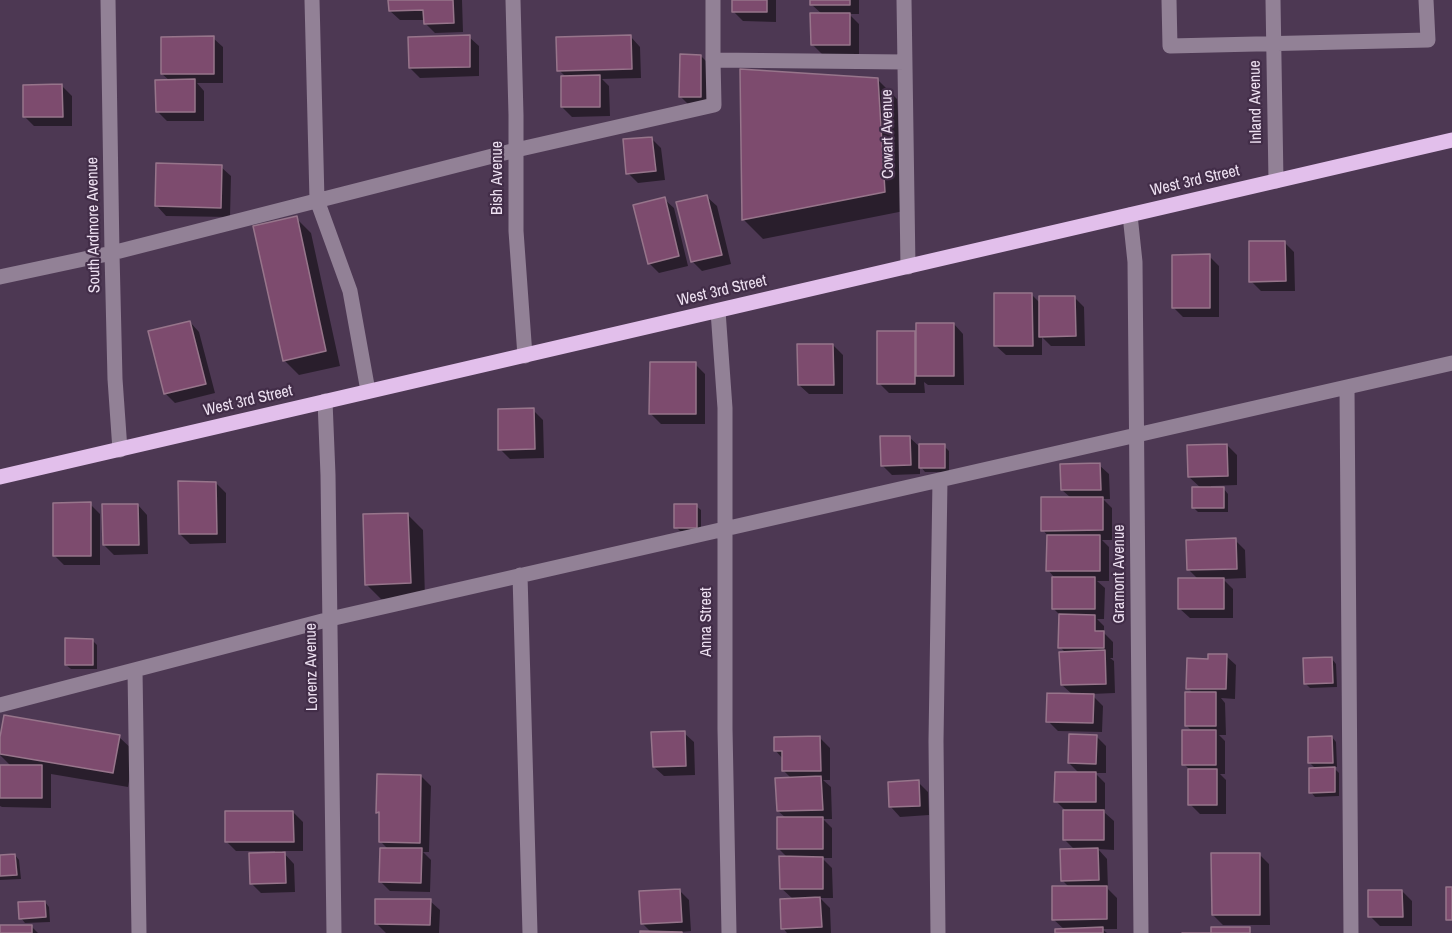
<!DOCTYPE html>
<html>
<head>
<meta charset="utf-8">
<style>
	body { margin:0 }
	canvas { display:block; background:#4d3853 }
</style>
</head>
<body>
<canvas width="1452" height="933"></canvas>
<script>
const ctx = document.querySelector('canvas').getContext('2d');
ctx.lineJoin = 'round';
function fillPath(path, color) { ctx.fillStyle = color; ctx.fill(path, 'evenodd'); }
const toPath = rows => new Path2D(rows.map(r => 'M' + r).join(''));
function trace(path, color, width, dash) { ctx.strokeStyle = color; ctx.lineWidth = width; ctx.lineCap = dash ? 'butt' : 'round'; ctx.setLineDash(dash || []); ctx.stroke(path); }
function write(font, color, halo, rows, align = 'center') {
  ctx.font = font + ' "Archivo Narrow",sans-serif'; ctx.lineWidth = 4.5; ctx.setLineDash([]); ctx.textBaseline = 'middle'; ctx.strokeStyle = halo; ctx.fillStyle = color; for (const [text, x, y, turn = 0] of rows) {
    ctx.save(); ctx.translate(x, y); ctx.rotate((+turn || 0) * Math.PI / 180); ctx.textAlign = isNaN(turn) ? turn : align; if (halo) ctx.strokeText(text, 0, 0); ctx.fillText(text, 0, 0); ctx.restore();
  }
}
fillPath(toPath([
	[390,0,462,0,463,32,435,33,425,23,425,20,400,20,390,11],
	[734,0,776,0,776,22,743,21,734,12],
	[812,0,859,0,859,14,849,14,859,24,859,54,822,54,812,44,822,14,812,5],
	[469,37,479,46,479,76,420,78,410,68],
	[631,37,640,47,641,78,602,79,609,86,610,116,572,117,562,107,566,77,559,70],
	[213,38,223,47,223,83,197,83,204,91,204,121,167,121,157,111,170,81,162,74],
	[701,56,711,66,710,106,690,106,680,96],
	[741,71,877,79,897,99,904,211,763,239,744,220],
	[62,86,72,96,72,126,34,126,24,116],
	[651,138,661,148,665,180,638,183,628,173],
	[221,167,231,176,230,217,166,216,157,206],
	[707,197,717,206,731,264,702,271,692,261],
	[664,199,674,208,688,266,659,273,649,263],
	[296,218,311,233,340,366,299,375,284,360],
	[1284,242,1294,252,1295,291,1261,291,1251,281],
	[1209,256,1219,266,1219,317,1183,317,1173,307],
	[1032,295,1040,303,1074,297,1084,307,1085,346,1051,346,1042,337,1042,355,1006,355,996,346],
	[190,322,199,332,215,393,175,403,165,393],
	[954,324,963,334,964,385,928,385,924,382,925,393,889,393,879,383,914,332,918,335],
	[833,345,843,355,843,394,809,394,799,385],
	[695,364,705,374,705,424,661,424,651,414],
	[533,410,543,420,544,458,510,459,500,449],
	[909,437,921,448,944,446,949,451,949,472,925,472,920,466,920,474,892,475,882,465],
	[1227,445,1237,455,1237,485,1211,486,1211,489,1224,489,1228,494,1228,512,1198,512,1193,507,1202,489,1189,477],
	[1099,465,1109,474,1110,499,1103,499,1112,508,1112,540,1102,540,1109,547,1109,581,1097,581,1105,588,1104,619,1097,619,1104,626,1104,633,1113,642,1113,658,1110,658,1114,661,1115,693,1091,694,1103,706,1102,732,1058,731,1048,721,1073,695,1062,685,1066,653,1060,647,1060,615,1054,609,1054,577,1048,570,1048,536,1043,530,1071,498,1062,490],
	[216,483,226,493,226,543,190,544,180,534],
	[90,504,100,514,100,565,64,565,54,555],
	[138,505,147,515,148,554,114,555,104,545],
	[696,506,701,510,701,532,680,531,676,527],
	[408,515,423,530,425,598,381,599,366,584],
	[1235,540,1245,550,1246,578,1223,579,1233,589,1233,618,1190,618,1180,609,1198,579,1189,570],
	[92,640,97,645,97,669,71,669,66,665],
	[1226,656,1236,665,1235,699,1221,698,1225,703,1226,735,1219,735,1225,741,1225,774,1220,774,1226,780,1226,814,1200,814,1190,804,1190,770,1184,764,1192,731,1186,725,1193,693,1188,688,1209,660],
	[1332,659,1336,664,1337,687,1310,688,1306,684],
	[684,733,694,742,695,775,664,776,654,767],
	[1096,736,1106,746,1106,773,1095,773,1105,783,1105,813,1114,821,1114,850,1098,849,1107,859,1108,889,1117,898,1117,929,1102,929,1107,933,1057,933,1065,930,1053,919,1070,888,1062,880,1075,850,1065,840,1065,810,1056,801,1080,774,1069,763],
	[119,737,134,751,128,787,51,774,51,808,2,807,0,806,0,766,12,767,0,755,0,746],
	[1332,737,1336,742,1337,767,1333,767,1339,773,1339,796,1315,797,1311,792,1316,769,1310,763],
	[820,738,830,748,830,780,823,780,831,787,832,819,823,819,832,828,832,858,822,858,832,868,833,898,820,898,830,908,831,933,787,933,783,928,793,899,781,888,788,858,778,848,786,818,778,811,792,779,783,770,783,759,775,750],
	[421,776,431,786,429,852,423,852,431,860,430,892,390,891,380,881,388,849,380,841,380,815,378,812],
	[918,782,928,792,929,815,900,817,891,807],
	[293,812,303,822,303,851,282,851,294,864,295,892,261,893,251,883,275,854,275,851,236,851,227,842],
	[1259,854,1269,864,1270,925,1223,925,1213,915],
	[15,855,19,860,21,879,0,880,0,856],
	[679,890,689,900,691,931,680,932,681,933,652,933,642,923],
	[1402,891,1412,901,1412,926,1380,926,1370,916],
	[430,901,440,910,439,933,386,933,377,924],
	[45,902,49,907,50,922,25,923,21,918],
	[31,926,38,933,0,933,0,927]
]), '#0007');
const building = toPath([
	[388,0,453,0,454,23,424,24,423,10,389,11,388,0],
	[732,0,767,0,767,12,732,12,732,0],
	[810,0,850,0,850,5,810,5,810,0],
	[810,13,850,13,850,45,811,45,810,13],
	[470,35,470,67,409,68,408,37,470,35],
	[631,35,632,69,557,71,556,37,631,35],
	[214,36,214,74,161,74,161,37,214,36],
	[680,54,701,55,701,97,679,97,680,54],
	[740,69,878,78,885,192,742,220,740,69],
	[600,75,600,107,561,107,561,76,600,75],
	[195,79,195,112,156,112,155,80,195,79],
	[62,84,63,117,23,117,23,85,62,84],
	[652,137,656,171,626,174,623,139,652,137],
	[156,163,222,165,221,208,155,206,156,163],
	[707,195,722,255,691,262,676,202,707,195],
	[665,197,679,256,648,264,633,205,665,197],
	[297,216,326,351,283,361,253,226,297,216],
	[1249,241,1285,241,1286,281,1249,282,1249,241],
	[1210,254,1210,308,1172,308,1172,255,1210,254],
	[994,293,1032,293,1033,346,994,346,994,293],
	[1039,296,1075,296,1076,336,1039,337,1039,296],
	[190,321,206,384,164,394,148,331,190,321],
	[916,323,954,323,954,376,916,376,916,323],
	[877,331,915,331,915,384,877,384,877,331],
	[797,344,833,344,834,385,798,385,797,344],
	[650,362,696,362,696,414,649,414,650,362],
	[534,408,535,449,498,450,498,409,534,408],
	[880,436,910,436,911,465,881,466,880,436],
	[919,444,945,444,945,468,919,468,919,444],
	[1227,444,1228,476,1188,477,1187,445,1227,444],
	[1100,463,1101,490,1061,490,1060,464,1100,463],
	[178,481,216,482,217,534,179,534,178,481],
	[1192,487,1224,487,1224,508,1192,508,1192,487],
	[1041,497,1103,497,1103,530,1041,531,1041,497],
	[91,502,91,556,53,556,53,503,91,502],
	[102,504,138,504,139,545,103,545,102,504],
	[674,504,697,504,697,528,674,528,674,504],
	[408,513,411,583,365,585,363,514,408,513],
	[1047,535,1100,535,1100,571,1046,571,1047,535],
	[1236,538,1237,569,1187,570,1186,540,1236,538],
	[1052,577,1095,577,1095,609,1052,609,1052,577],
	[1178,578,1224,578,1224,609,1178,609,1178,578],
	[1059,614,1095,615,1095,631,1104,631,1104,648,1058,648,1059,614],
	[65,638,93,639,93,665,65,665,65,638],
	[1105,650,1106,684,1061,685,1059,652,1105,650],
	[1208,654,1227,654,1226,689,1186,689,1187,658,1208,659,1208,654],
	[1332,657,1333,683,1304,684,1303,658,1332,657],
	[1185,692,1216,692,1216,726,1185,726,1185,692],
	[1047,693,1094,694,1093,723,1046,722,1047,693],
	[4,715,120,735,113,773,0,754,0,737,4,715],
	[1182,730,1216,730,1216,765,1182,765,1182,730],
	[685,731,686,766,653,767,651,732,685,731],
	[1069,734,1097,735,1096,764,1068,763,1069,734],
	[820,736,821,771,782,771,782,751,774,751,774,737,820,736],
	[1332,736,1333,763,1308,763,1308,737,1332,736],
	[0,765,42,765,42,798,0,798,0,765],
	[1335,767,1335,792,1309,793,1309,768,1335,767],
	[1188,769,1217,769,1217,805,1188,805,1188,769],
	[1055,772,1096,772,1096,802,1054,802,1055,772],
	[377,774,421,775,420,843,379,842,379,812,376,813,377,774],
	[821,776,823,810,777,811,775,778,821,776],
	[919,780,920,806,889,807,888,782,919,780],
	[1063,810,1104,810,1104,840,1063,840,1063,810],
	[225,811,293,811,294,842,225,842,225,811],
	[777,817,823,817,823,849,777,849,777,817],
	[380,848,422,848,421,883,379,882,380,848],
	[1098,848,1099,880,1061,881,1060,849,1098,848],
	[285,852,286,883,250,884,249,853,285,852],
	[1211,853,1260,853,1260,915,1212,915,1211,853],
	[15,854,17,875,0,876,0,855,15,854],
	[779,856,823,857,823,889,780,889,779,856],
	[1052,886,1107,886,1107,919,1052,920,1052,886],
	[1446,887,1452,887,1452,920,1446,920,1446,887],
	[680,889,682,922,641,924,639,891,680,889],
	[1368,890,1402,890,1403,917,1368,917,1368,890],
	[820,897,822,927,781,929,780,899,820,897],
	[375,899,431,899,430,925,375,924,375,899],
	[45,901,46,917,19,919,18,902,45,901],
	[0,925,32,925,32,933,0,933,0,925],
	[1103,927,1103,933,1055,933,1055,929,1103,927],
	[1211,927,1250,927,1250,933,1182,933,1211,933,1211,927],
	[640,931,682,932,682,933,640,933,640,931]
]);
fillPath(building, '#7d4b6e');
trace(building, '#97758b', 1.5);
trace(toPath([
	[108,0,112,253,115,379,120,450],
	[312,0,317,200,350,291,368,391],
	[513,0,516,115,516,231,525,356],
	[713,0,713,60],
	[904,0,908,267],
	[1169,0,1170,46,1428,40,1426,0],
	[1273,0,1276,181],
	[1130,215,1135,262,1141,933],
	[0,277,112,253,516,150,714,105,713,60,905,62],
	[718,311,725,408,725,729,729,933],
	[1347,387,1351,933],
	[325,401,328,475,334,933],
	[520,575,530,933],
	[135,670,139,933],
	[0,705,330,619,1452,363],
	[938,933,936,741,940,480]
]), '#928196', 15);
trace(toPath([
	[0,477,1452,140]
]), '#e2bfeb', 15);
write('16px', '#ede0f1', '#422d48', [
	["Inland Avenue",1256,102,-91],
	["Cowart Avenue",888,134,-91],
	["Bish Avenue",498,178,-90],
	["West 3rd Street",1195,181,-13],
	["South Ardmore Avenue",94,225,-91],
	["West 3rd Street",722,291,-13],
	["West 3rd Street",248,401,-13],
	["Gramont Avenue",1120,574,-90],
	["Anna Street",707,622,-90],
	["Lorenz Avenue",312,667,-91]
]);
</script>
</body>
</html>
